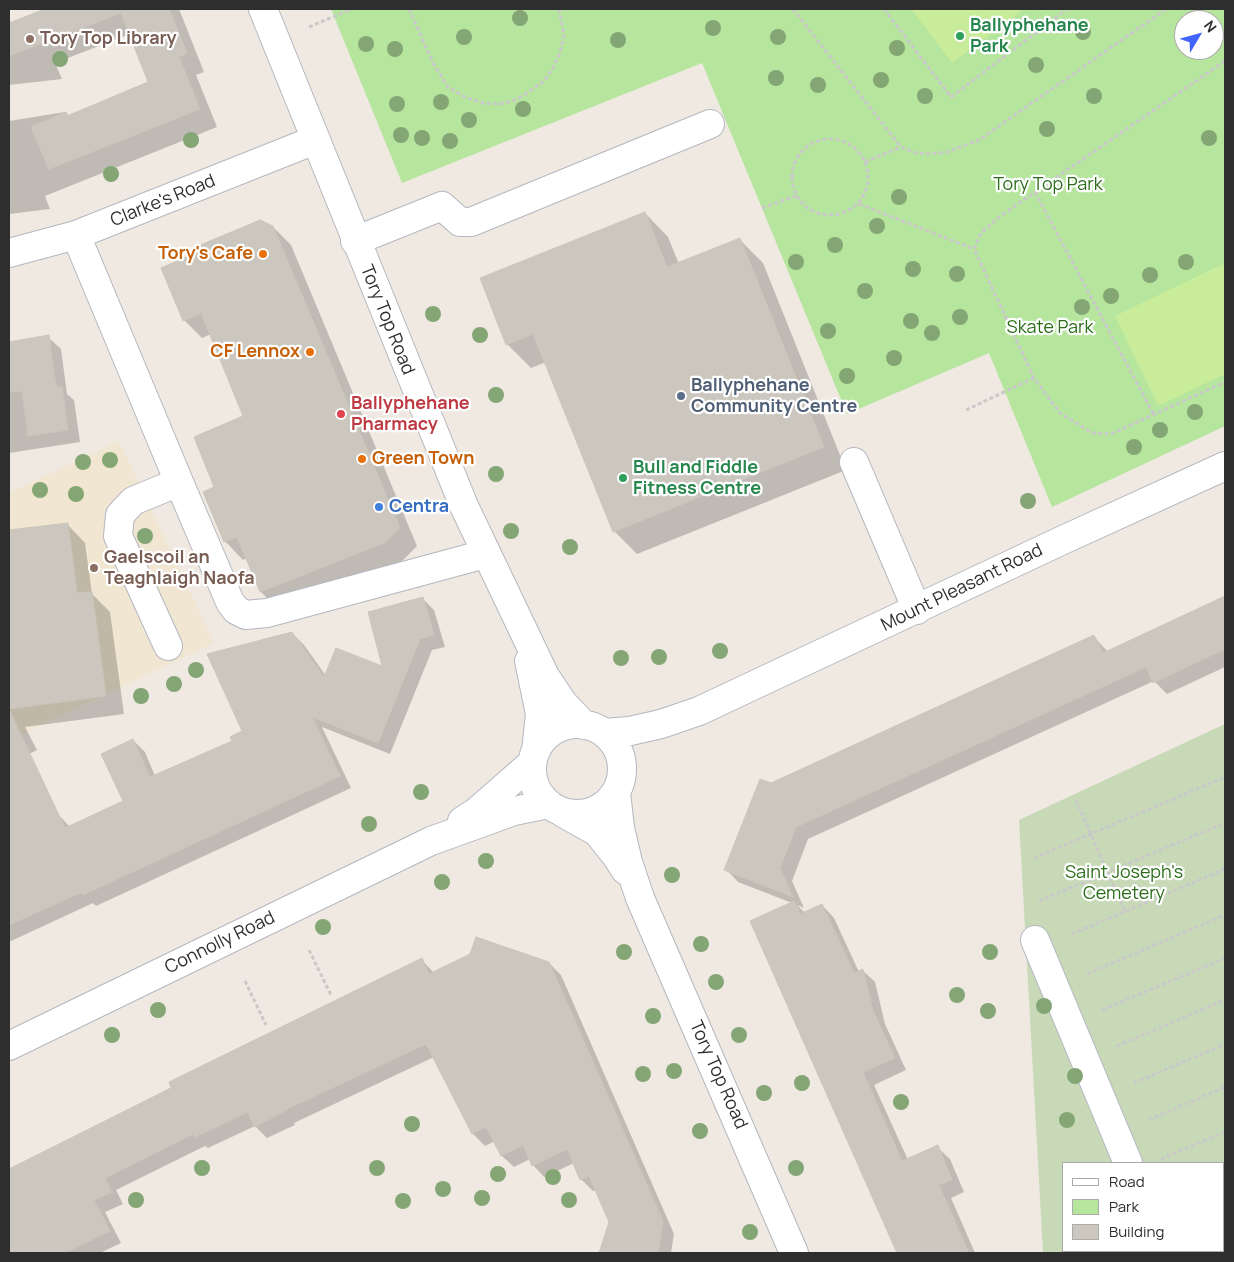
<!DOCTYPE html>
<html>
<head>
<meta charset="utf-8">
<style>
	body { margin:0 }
	#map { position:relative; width:1234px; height:1262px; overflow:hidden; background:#efe9e1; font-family:Manrope,sans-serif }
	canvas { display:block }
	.frame { position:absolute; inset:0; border:10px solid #2e2e2e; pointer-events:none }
	.legend { position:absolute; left:1062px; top:1162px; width:162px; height:90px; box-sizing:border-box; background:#fff; border:1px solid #ababab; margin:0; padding:6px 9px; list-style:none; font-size:15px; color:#2e2e2e }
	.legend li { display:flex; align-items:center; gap:10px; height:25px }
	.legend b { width:25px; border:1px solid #ababab }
	.north { position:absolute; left:1174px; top:10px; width:50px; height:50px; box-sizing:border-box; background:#fff; border:1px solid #ababab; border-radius:50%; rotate:53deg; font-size:14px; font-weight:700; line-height:20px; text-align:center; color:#2e2e2e }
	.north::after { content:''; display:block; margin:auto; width:18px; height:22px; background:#4264fb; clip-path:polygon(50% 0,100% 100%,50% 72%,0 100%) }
</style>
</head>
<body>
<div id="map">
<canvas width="1234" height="1262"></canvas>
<div class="frame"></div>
<ul class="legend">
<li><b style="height:6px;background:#fff"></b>Road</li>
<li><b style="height:14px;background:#b6e59e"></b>Park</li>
<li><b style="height:14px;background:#cbc7bf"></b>Building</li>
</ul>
<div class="north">N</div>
</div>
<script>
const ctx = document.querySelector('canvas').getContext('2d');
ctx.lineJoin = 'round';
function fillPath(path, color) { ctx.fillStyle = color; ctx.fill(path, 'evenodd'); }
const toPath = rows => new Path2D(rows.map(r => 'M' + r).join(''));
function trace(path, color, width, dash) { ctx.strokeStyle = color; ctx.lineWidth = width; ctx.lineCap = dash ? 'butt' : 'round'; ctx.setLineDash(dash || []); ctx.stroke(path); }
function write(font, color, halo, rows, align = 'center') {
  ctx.font = font + ' Manrope,sans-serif'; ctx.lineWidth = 4.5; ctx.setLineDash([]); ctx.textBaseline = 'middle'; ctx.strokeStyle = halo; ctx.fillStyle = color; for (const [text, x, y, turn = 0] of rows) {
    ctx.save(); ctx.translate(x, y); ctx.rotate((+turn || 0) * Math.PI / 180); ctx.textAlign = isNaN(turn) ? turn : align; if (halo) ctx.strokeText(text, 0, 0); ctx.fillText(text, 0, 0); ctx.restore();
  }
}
fillPath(toPath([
	[119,441,214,643,9,740,9,493]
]), '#f0e6d1');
fillPath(toPath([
	[331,9,1225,9,1225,426,1052,507,989,353,847,414,702,63,402,183],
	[1184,20,1214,20,1214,50,1184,50]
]), '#b6e59e');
fillPath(toPath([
	[1225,724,1225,1253,1043,1253,1019,820],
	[1063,1163,1223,1163,1223,1251,1063,1251]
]), '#c8d9b8');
fillPath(toPath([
	[911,9,1024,9,952,63],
	[1225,263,1225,374,1158,406,1115,316]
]), '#c9ec9a');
fillPath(toPath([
	[48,9,179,9,204,72,196,75,217,127,45,196,50,209,9,214,9,121,65,112,69,116,150,83,130,34,55,63,62,79,9,85,9,24],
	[645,213,668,237,679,264,740,240,763,263,846,470,637,554,614,531,546,362,531,368,507,344,481,279],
	[273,227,291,245,417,546,402,561,279,610,261,592,247,558,243,560,225,541,216,488,245,417,211,334,202,338,184,320],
	[48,337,61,349,67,394,74,400,80,442,9,453,9,342],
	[67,524,85,543,92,594,110,612,124,714,25,727,37,750,9,764,9,531],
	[1225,597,1225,667,1167,694,1154,681,808,839,792,881,804,908,797,905,805,913,822,905,834,918,859,972,862,970,875,982,885,1024,906,1070,874,1085,908,1160,937,1147,950,1159,964,1192,951,1198,975,1253,899,1253,752,921,792,903,738,882,726,869,771,785,1094,637,1108,652],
	[422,598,434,610,445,647,432,650,390,754,322,727,351,788,96,906,93,903,9,942,9,834,56,812,70,827,125,802,133,740,145,752,155,776,234,741,244,732,292,633,304,645,326,676,384,668],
	[421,959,434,973,549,963,561,975,674,1234,671,1253,600,1253,610,1222,596,1190,593,1191,581,1179,574,1163,544,1177,533,1165,530,1159,514,1167,502,1156,495,1141,485,1146,473,1134,434,1057,294,1123,295,1125,267,1138,255,1126,208,1148,205,1146,116,1190,123,1204,105,1212,121,1243,100,1253,9,1253,9,1171]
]), '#0003');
const building = toPath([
	[45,9,169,9,187,53,179,57,200,109,49,169,31,127,66,112,67,116,148,82,121,13,9,56,9,23,45,9],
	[645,212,667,267,740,238,824,447,613,532,533,334,506,345,480,278,645,212],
	[260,220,273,226,400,528,384,543,260,592,237,537,224,542,203,492,214,487,194,437,243,416,201,313,183,321,161,268,200,251,198,246,260,220],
	[49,335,56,387,62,387,68,430,28,436,22,391,9,392,9,342,49,335],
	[68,523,77,593,92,592,106,696,9,709,65,828,123,801,101,754,133,739,150,777,232,741,230,737,242,731,207,654,292,632,324,677,336,648,382,666,368,612,423,597,434,635,420,639,378,743,312,717,340,776,83,895,82,892,9,925,9,530,68,523],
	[1225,596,1225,649,1153,683,1146,667,796,827,780,868,793,897,724,870,760,779,771,783,1094,635,1103,653,1225,596],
	[794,901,800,914,822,904,854,973,863,969,873,1011,895,1058,863,1072,902,1161,938,1145,952,1180,939,1185,969,1253,897,1253,750,921,794,901],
	[476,937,549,962,663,1221,658,1253,599,1253,609,1222,589,1176,580,1180,567,1149,532,1166,523,1145,501,1156,486,1127,472,1134,426,1044,283,1111,284,1112,254,1127,248,1112,195,1137,193,1134,105,1178,112,1192,94,1200,110,1231,65,1253,9,1253,9,1169,171,1088,169,1082,422,958,429,974,470,954,476,937]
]);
fillPath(building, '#cbc7bf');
trace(building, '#cbc5ba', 1);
const minor = toPath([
	[263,9,464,506,545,676,563,703,584,725],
	[76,235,179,482,230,602,236,610,246,615,267,613,485,554],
	[355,241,442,206,460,222,471,222,710,124],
	[9,253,76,235,315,140],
	[854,462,917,610],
	[168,646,118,536,120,515,133,501,179,482],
	[529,661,540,714,536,751],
	'532 769a45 45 0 1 1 90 0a45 45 0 1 1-90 0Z',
	[604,733,630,731,661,724,699,711,1065,539,1225,466],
	[616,792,620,828,628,862,640,898,794,1253],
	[563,813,597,832,617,857,625,870],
	[462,821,476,812,532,763],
	[1035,940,1128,1163],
	[9,1046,431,841,514,811,549,804],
	[1165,1251,1166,1253]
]);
trace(minor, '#b4b7c1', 30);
trace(toPath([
	[409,9,433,63,448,87,465,97,483,103,500,104,515,100,530,91,544,81,553,68,560,53,564,35,559,9],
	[793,9,901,147,916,153,931,154,947,152,979,140,1166,9],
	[884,9,951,97,1067,9],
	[309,27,352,9],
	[1225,61,999,217,981,233,974,249,1034,378,1060,413,1092,433,1111,434,1225,382],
	'792 177a38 38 0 1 1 76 0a38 38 0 1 1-76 0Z',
	[865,162,901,147],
	[1035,192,1154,415],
	[859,204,974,249],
	[762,208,796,196],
	[966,410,1034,378],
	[1076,800,1125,912],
	[1034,858,1225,777],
	[1039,901,1225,823],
	[1072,934,1225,869],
	[309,950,331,995],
	[1087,974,1225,915],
	[245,981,266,1025],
	[1102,1010,1225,958],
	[1117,1046,1225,1000],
	[1134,1083,1225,1044],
	[1149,1120,1225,1087],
	[1161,1159,1225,1132],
	[1223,1174,1225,1173],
	[1223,1222,1225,1221]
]), '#c9c9c9', 3, [4, 2.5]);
trace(minor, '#fff', 28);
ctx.fillStyle = '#84a574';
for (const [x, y] of [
	[520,18],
	[713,28],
	[1083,32],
	[464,37],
	[778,37],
	[618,40],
	[366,44],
	[897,48],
	[395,49],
	[60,59],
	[1036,65],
	[776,78],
	[881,80],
	[818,85],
	[925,96],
	[1094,96],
	[441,102],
	[397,104],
	[523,109],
	[469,120],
	[1047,129],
	[401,135],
	[422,138],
	[1209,138],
	[191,140],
	[450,141],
	[111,174],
	[899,197],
	[877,226],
	[835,245],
	[796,262],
	[1186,262],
	[913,269],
	[957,274],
	[1150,275],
	[865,291],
	[1111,296],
	[1082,307],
	[433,314],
	[960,317],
	[911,321],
	[828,331],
	[932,333],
	[480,335],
	[894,358],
	[847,376],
	[496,395],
	[1195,412],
	[1160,430],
	[1134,447],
	[110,460],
	[83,462],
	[496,474],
	[40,490],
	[76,494],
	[1028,501],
	[511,531],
	[145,536],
	[570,547],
	[720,651],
	[659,657],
	[621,658],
	[196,670],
	[174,684],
	[141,696],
	[421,792],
	[369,824],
	[486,861],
	[672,875],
	[442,882],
	[323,927],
	[701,944],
	[624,952],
	[990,952],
	[716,982],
	[957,995],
	[1044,1006],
	[158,1010],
	[988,1011],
	[653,1016],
	[112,1035],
	[739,1035],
	[674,1071],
	[643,1074],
	[1075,1076],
	[802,1083],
	[764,1093],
	[901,1102],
	[1067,1120],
	[412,1124],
	[700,1131],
	[202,1168],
	[377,1168],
	[796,1168],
	[498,1174],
	[553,1177],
	[443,1189],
	[482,1198],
	[136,1200],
	[569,1200],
	[403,1201],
	[750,1232]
]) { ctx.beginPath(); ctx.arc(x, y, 8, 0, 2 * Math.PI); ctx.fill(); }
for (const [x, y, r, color] of [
	[960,36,5,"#2e9e5b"],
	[30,39,5,"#8d6e63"],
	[263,254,5,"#e8710a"],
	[310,352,5,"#e8710a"],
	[681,396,5,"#5c6f8a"],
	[341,414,5,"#e0444e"],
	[362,459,5,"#e8710a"],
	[623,478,5,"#2e9e5b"],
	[379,507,5,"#3f7fe0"],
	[94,568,5,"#8d6e63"]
]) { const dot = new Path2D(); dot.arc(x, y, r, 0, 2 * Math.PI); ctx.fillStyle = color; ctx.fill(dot); trace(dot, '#fff', 2); }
write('bold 18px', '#27864d', '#fff', [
	["Ballyphehane",970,26],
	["Park",970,47],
	["Bull and Fiddle",633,468],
	["Fitness Centre",633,489]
], 'left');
write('bold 18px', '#785e54', '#fff', [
	["Tory Top Library",40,39],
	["Gaelscoil an",104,558],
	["Teaghlaigh Naofa",104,579]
], 'left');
write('18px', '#2c6e1b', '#fff', [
	["Tory Top Park",1048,185],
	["Skate Park",1050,328],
	["Saint Joseph's",1124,873],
	["Cemetery",1124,894]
]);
write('18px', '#2e2e2e', '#fff', [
	["Clarke's Road",163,201,-22],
	["Tory Top Road",387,320,68],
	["Mount Pleasant Road",962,588,-26],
	["Connolly Road",220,943,-26],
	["Tory Top Road",718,1075,66]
]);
write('bold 18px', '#c56008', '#fff', [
	["Tory's Cafe",253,254],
	["CF Lennox",300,352],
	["Green Town",372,459,"left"]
], 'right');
write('bold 18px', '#4e5e75', '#fff', [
	["Ballyphehane",691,386],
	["Community Centre",691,407]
], 'left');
write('bold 18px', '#be3a42', '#fff', [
	["Ballyphehane",351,404],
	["Pharmacy",351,425]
], 'left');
write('bold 18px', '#366cbe', '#fff', [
	["Centra",389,507]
], 'left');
</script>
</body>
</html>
